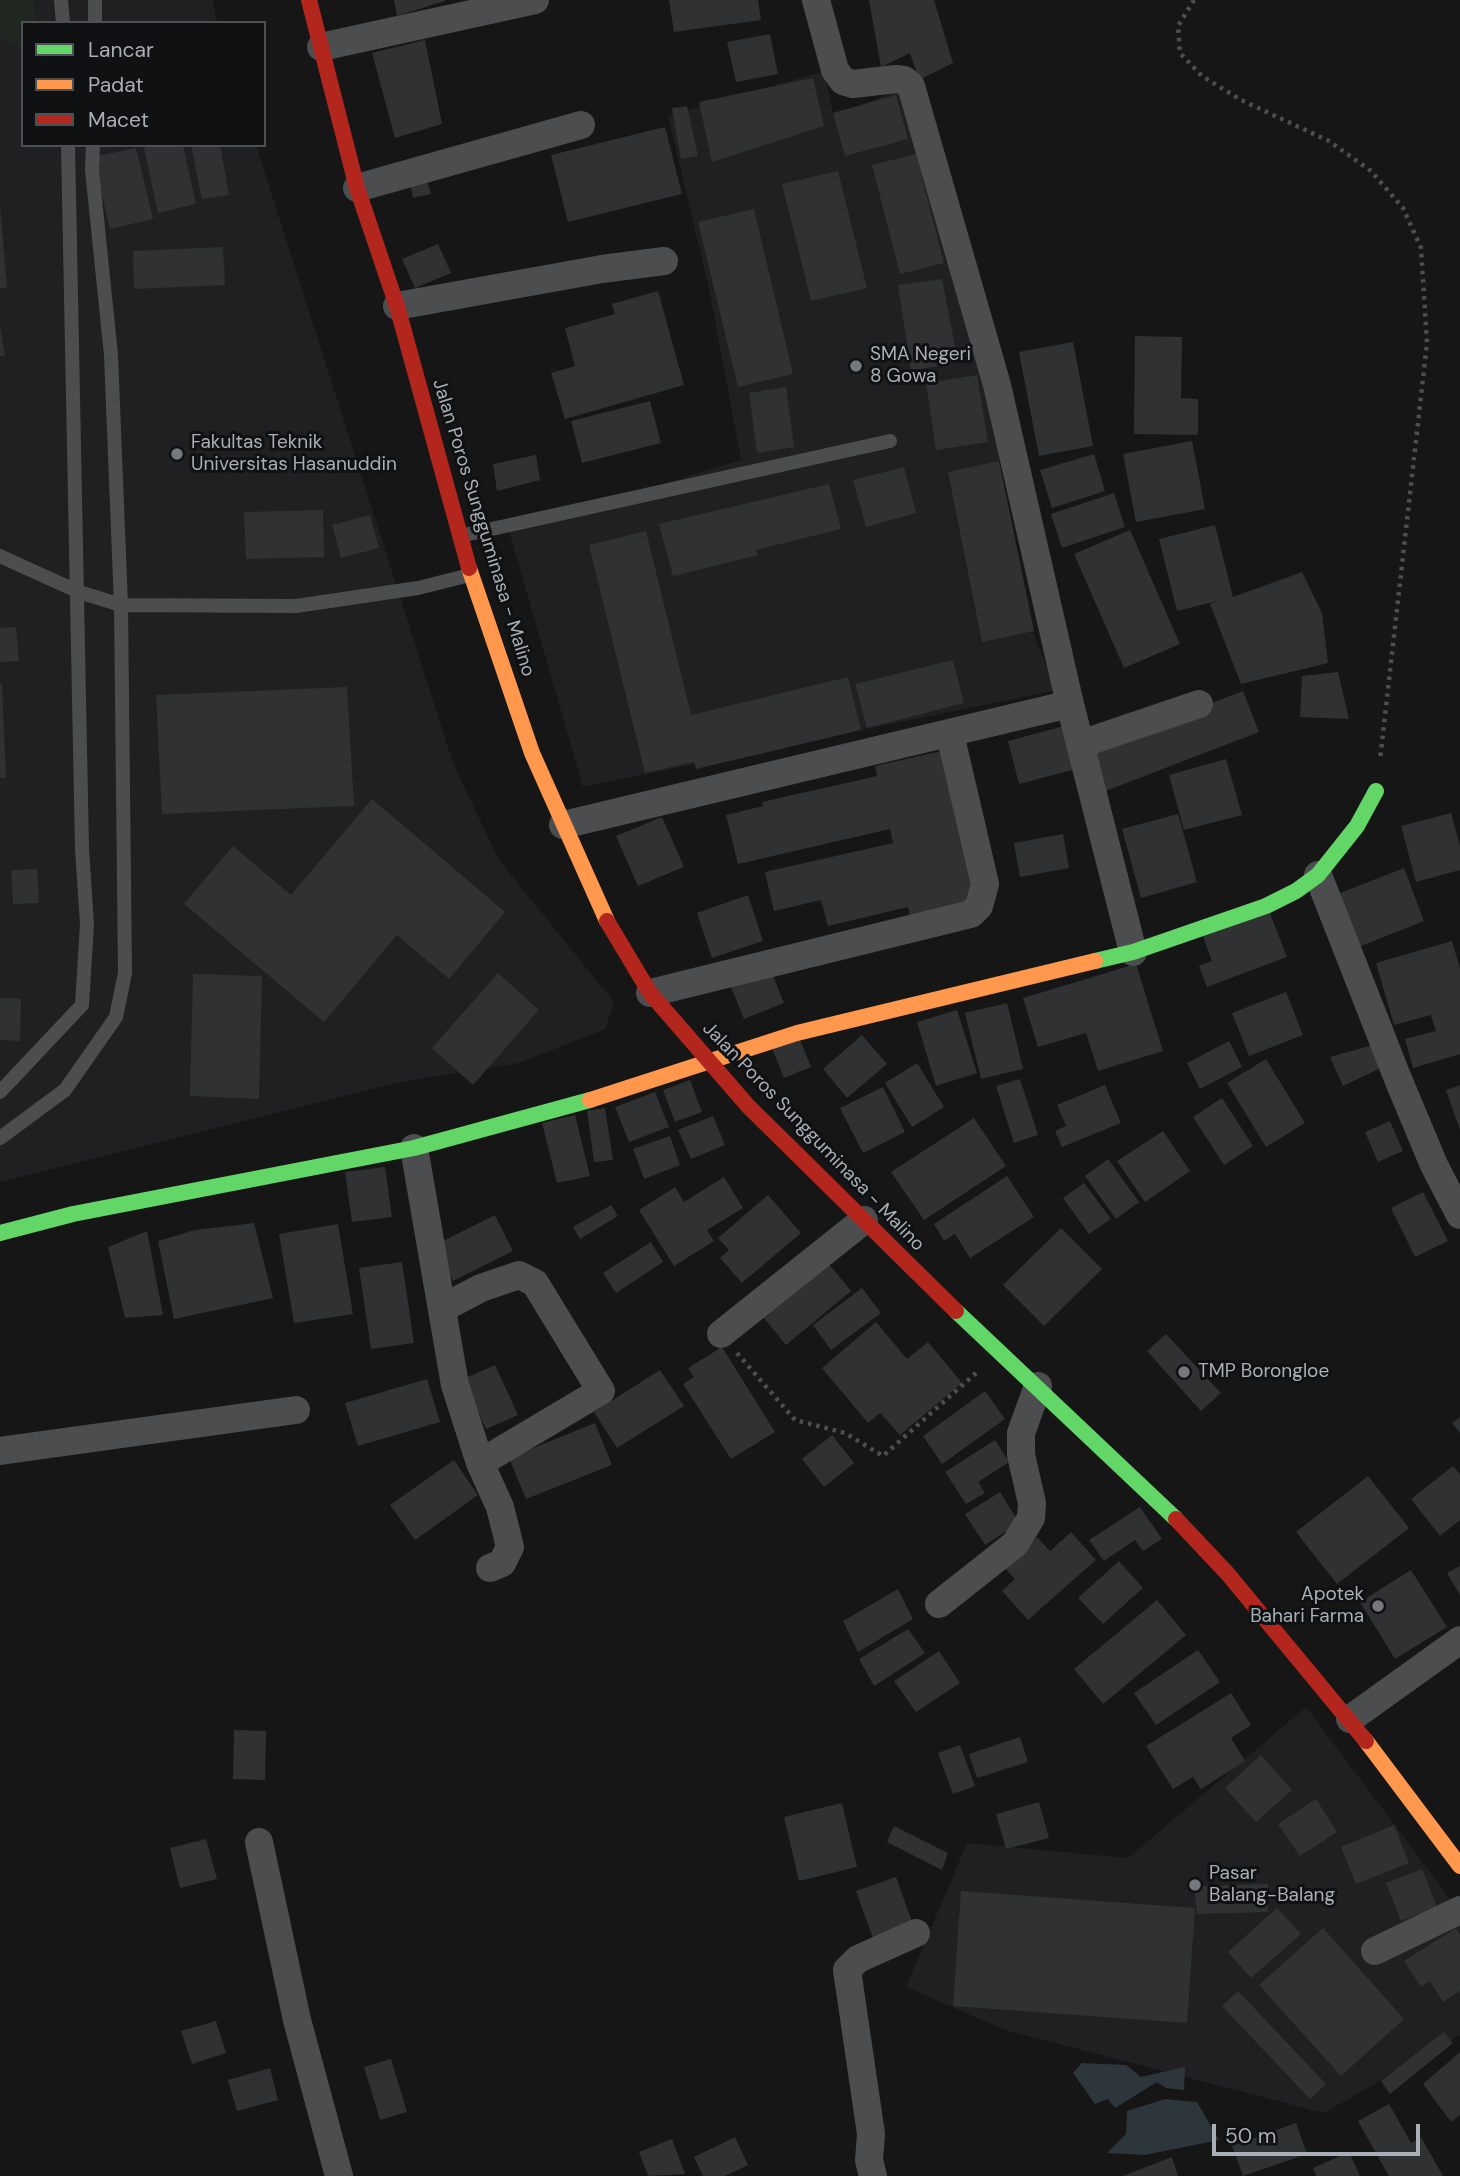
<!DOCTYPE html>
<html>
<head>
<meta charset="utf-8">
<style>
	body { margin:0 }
	#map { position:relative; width:1460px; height:2176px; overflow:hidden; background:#161616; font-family:"DM Sans",sans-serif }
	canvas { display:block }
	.legend { position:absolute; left:21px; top:21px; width:245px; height:126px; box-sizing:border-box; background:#101112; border:2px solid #4d5054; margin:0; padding:9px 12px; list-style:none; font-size:21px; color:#a8afb7 }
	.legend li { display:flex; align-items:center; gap:14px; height:35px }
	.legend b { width:35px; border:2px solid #4d5054 }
	.scale { position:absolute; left:1212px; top:2124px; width:208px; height:32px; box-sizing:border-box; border:4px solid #a8afb7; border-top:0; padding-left:9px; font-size:21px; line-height:24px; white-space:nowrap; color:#a8afb7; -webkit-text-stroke:5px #101112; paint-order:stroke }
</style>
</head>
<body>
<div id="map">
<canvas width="1460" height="2176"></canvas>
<ul class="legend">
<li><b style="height:9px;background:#63d668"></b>Lancar</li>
<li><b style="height:9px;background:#ff974d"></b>Padat</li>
<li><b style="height:9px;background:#b3261e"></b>Macet</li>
</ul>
<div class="scale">50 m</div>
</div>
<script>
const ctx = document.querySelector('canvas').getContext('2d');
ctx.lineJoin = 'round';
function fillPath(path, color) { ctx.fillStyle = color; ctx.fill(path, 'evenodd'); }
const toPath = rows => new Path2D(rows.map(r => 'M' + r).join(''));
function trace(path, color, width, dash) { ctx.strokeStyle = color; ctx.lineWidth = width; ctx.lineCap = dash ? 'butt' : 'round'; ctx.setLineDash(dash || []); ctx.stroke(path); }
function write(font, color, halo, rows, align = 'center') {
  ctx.font = font + ' "DM Sans",sans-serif'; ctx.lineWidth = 6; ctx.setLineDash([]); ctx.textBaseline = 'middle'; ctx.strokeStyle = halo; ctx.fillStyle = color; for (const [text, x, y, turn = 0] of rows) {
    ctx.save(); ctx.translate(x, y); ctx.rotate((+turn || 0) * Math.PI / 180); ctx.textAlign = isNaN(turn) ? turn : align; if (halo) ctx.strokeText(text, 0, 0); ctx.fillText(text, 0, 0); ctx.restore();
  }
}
fillPath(toPath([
	[0,0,213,0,217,23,23,23,23,145,256,145,453,763,499,860,614,1002,605,1029,519,1063,396,1083,0,1182],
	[825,71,833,115,904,89,1013,445,999,458,1007,526,1036,641,1057,690,583,787,509,531,741,460,709,288,668,116],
	[1306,1707,1460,1912,1460,2035,1324,2113,1005,2030,906,1987,967,1843,1128,1858]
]), '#202022');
fillPath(toPath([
	[0,0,34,0,35,23,23,23,23,50,0,37]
]), '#202720');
fillPath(toPath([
	[1082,2063,1126,2065,1141,2077,1185,2067,1184,2090,1166,2088,1157,2082,1115,2108,1108,2099,1095,2104,1073,2073],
	[1165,2099,1197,2102,1219,2140,1145,2155,1107,2153,1126,2134,1127,2111]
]), '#2d373b');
fillPath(toPath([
	[394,0,445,0,445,1,397,16],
	[669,0,758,0,761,20,674,32],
	[869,0,934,0,953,63,919,80,910,53,881,67],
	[770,34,778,74,736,82,727,42],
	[425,40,442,124,395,138,372,53],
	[813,78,824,126,712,162,699,102],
	[896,95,908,139,845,156,833,113],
	[687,106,698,156,681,159,672,108],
	[665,127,682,194,568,222,551,155],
	[156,145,183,145,196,204,158,213,144,148],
	[191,145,220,145,229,195,202,199],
	[136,148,153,219,110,229,93,157],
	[916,154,944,263,900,274,872,165],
	[838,171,867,288,811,301,782,184],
	[426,177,431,194,413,198,409,180],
	[0,205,7,288,0,288],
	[754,209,793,374,738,387,698,222],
	[438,244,451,273,415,288,402,259],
	[223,247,225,285,134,289,133,251],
	[942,279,958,362,911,371,898,285],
	[658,291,684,385,565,419,551,373,575,366,565,328,615,314,612,304],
	[0,327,5,356,0,356],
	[1135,336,1182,337,1181,398,1198,399,1198,435,1134,434],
	[1073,342,1093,446,1039,456,1019,352],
	[977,375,988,442,936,450,926,383],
	[786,387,794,447,757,453,749,393],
	[650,401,661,443,582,463,571,421],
	[1192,441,1205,509,1136,522,1123,454],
	[1094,454,1105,491,1052,508,1040,470],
	[536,455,540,480,497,491,493,464],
	[999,461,1034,631,982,642,948,472],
	[904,467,916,513,866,527,853,480],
	[829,484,841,529,756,550,758,555,673,576,659,524],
	[1114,493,1125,527,1062,548,1051,514],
	[323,510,324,557,246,559,244,512],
	[370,515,379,548,341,558,332,525],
	[1215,525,1233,597,1302,572,1322,613,1328,663,1241,684,1210,604,1217,601,1177,611,1159,539],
	[1130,530,1180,644,1124,668,1074,554],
	[646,531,691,715,848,677,861,730,696,769,694,762,645,773,589,545],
	[16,627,19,661,0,662,0,628],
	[953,660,964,703,867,728,855,684],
	[1338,672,1349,719,1300,717,1302,676],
	[0,684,2,684,6,778,0,778],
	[347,687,354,806,162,814,156,695],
	[1243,691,1259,732,1103,792,1087,751],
	[1064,726,1076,769,1019,784,1008,741],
	[955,748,991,902,911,920,908,907,828,926,821,900,774,911,765,872,893,843,890,829,738,864,726,815,763,806,762,802,877,776,875,766],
	[1226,759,1242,815,1184,830,1169,775],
	[372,799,505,912,449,979,397,935,324,1022,184,904,233,846,291,895],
	[1451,813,1460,846,1460,870,1416,882,1401,826],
	[1178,814,1197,882,1141,898,1122,829],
	[662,817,684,867,638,886,616,836],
	[1063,834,1069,868,1020,877,1014,843],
	[1404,868,1424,921,1356,948,1335,895],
	[37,869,39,903,13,904,11,870],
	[748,895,763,941,712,958,697,913],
	[1269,911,1287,957,1207,987,1199,966,1212,961,1203,936],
	[1452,941,1460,969,1460,1054,1413,1068,1405,1039,1436,1031,1431,1015,1394,1025,1376,963],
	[765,957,784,1003,744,1019,725,973],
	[1136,964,1163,1051,1098,1071,1086,1033,1038,1047,1023,998],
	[498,973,539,1010,473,1085,432,1048],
	[193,974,262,976,259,1099,190,1096],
	[1286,992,1303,1035,1249,1056,1232,1013],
	[0,998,21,999,20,1041,0,1040],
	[1007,1003,1023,1069,981,1079,965,1013],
	[957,1010,977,1073,936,1086,917,1022],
	[862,1035,887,1064,847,1098,823,1069],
	[799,1037,811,1067,784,1078,772,1048],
	[1229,1041,1242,1067,1200,1089,1187,1063],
	[1380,1043,1387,1065,1343,1086,1330,1057],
	[1266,1059,1305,1123,1266,1147,1227,1083],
	[917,1063,944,1107,912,1127,885,1083],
	[1020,1079,1038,1135,1014,1143,996,1086],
	[690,1080,702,1112,675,1122,663,1090],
	[1105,1085,1121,1123,1062,1147,1055,1131,1066,1126,1057,1105],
	[1460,1085,1460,1130,1446,1090],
	[883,1087,905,1132,863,1153,840,1108],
	[655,1092,669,1127,629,1142,615,1107],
	[1222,1098,1253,1146,1224,1165,1193,1117],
	[605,1108,613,1160,594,1162,587,1111],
	[575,1115,590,1176,557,1183,542,1123],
	[713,1116,725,1145,691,1159,678,1130],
	[974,1118,1006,1166,924,1220,891,1172],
	[1390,1121,1403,1151,1378,1162,1365,1132],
	[1163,1131,1190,1171,1145,1202,1117,1161],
	[670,1136,680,1165,644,1179,633,1149],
	[1108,1159,1139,1202,1116,1219,1085,1176],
	[385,1167,392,1217,352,1222,345,1172],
	[1007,1176,1034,1217,970,1258,955,1234,944,1241,934,1224],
	[724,1177,743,1208,707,1230,714,1241,674,1266,639,1210,675,1187,684,1202],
	[1084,1183,1111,1219,1089,1234,1063,1198],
	[1423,1192,1448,1241,1415,1257,1391,1208],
	[768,1195,801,1233,742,1283,720,1258,729,1250,718,1238],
	[611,1205,618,1216,580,1239,573,1227],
	[495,1215,513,1251,453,1281,435,1245],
	[254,1223,273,1298,174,1319,158,1241,195,1230],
	[338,1224,353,1314,294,1323,279,1234],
	[1061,1228,1102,1269,1044,1326,1003,1285],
	[147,1231,163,1315,125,1318,108,1247],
	[651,1242,663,1262,616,1293,603,1273],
	[402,1262,414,1343,371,1349,359,1268],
	[828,1263,851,1291,786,1345,763,1317],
	[862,1288,881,1313,831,1350,813,1325],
	[876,1322,907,1359,928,1342,962,1383,900,1435,880,1413,868,1423,822,1368],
	[1166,1334,1221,1393,1201,1411,1147,1351],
	[722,1347,775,1432,731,1459,683,1384,694,1377,688,1368],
	[495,1365,518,1415,486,1429,463,1379],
	[660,1370,684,1406,617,1448,594,1412],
	[427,1379,440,1422,358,1446,345,1403],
	[985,1391,1005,1419,942,1464,923,1436],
	[1460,1417,1460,1433,1452,1423],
	[595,1423,612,1465,526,1499,509,1458],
	[832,1435,854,1463,824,1487,802,1459],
	[995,1440,1009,1462,978,1482,985,1493,966,1504,945,1472],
	[454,1460,478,1495,415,1540,390,1505],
	[1453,1466,1460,1474,1460,1520,1440,1536,1411,1499],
	[1368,1476,1409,1528,1337,1584,1296,1532],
	[1000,1492,1019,1523,985,1545,965,1514],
	[1140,1507,1162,1539,1143,1551,1135,1540,1104,1561,1089,1540],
	[1071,1532,1096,1560,1028,1620,1002,1591,1015,1579,1004,1567,1037,1537,1050,1551],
	[1119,1561,1143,1588,1103,1624,1078,1598],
	[1460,1566,1460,1595,1447,1573],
	[1411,1570,1447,1627,1395,1659,1360,1602],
	[898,1589,913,1619,858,1652,843,1621],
	[1157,1600,1186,1635,1103,1704,1074,1669],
	[908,1629,925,1653,874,1686,859,1659],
	[1198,1650,1220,1682,1156,1725,1134,1693],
	[939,1651,960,1683,916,1712,894,1681],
	[1231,1693,1251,1725,1231,1738,1245,1761,1201,1789,1193,1777,1173,1789,1146,1746],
	[234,1730,266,1731,265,1780,233,1779],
	[1020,1737,1028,1762,977,1778,969,1754],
	[960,1745,975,1786,953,1794,938,1753],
	[1261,1755,1292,1790,1256,1822,1225,1788],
	[1316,1799,1337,1832,1300,1856,1278,1824],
	[1039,1802,1049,1838,1006,1849,996,1814],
	[842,1803,857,1867,799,1881,784,1817],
	[1394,1825,1409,1863,1356,1884,1341,1847],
	[894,1826,948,1853,942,1870,887,1842],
	[206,1839,217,1879,180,1888,170,1848],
	[1422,1869,1437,1907,1401,1921,1386,1883],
	[896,1877,916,1933,876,1947,856,1891],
	[1268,1884,1268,1912,1197,1914,1194,1886],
	[961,1891,1195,1908,1187,2023,953,2006],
	[1277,1908,1301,1934,1251,1978,1228,1952],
	[1323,1928,1404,2019,1341,2076,1259,1985],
	[1456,1928,1460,1935,1460,1991,1443,2002,1430,1981,1421,1987,1404,1961],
	[1238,1991,1326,2084,1310,2099,1222,2006],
	[216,2021,226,2053,192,2064,181,2031],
	[1444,2032,1453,2043,1390,2094,1381,2081],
	[1460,2052,1460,2115,1451,2122,1423,2084],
	[391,2059,407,2112,380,2120,364,2067],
	[270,2068,278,2100,237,2111,228,2080],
	[1389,2104,1411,2143,1421,2137,1443,2176,1389,2176,1358,2121],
	[1296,2123,1307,2154,1243,2176,1232,2146],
	[735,2137,748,2165,725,2176,703,2176,694,2157],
	[672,2139,685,2174,648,2176,639,2152],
	[1349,2152,1360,2176,1316,2176,1313,2168],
	[1172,2157,1178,2176,1123,2176]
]), '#303132');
trace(toPath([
	[1194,0,1178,26,1180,53,1202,76,1241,100,1329,141,1371,171,1403,208,1421,248,1427,343,1380,760],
	[737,1353,795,1420,845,1433,883,1456,976,1373]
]), '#4c4e51', 4.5, [3.5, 5]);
trace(toPath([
	[61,0,63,23],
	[95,0,95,23],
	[460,536,890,441],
	[0,556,79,592,121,605,296,606,418,588,470,575],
	[0,1092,82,1005,87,924,82,849,68,145],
	[0,1138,65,1090,116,1017,125,973,121,605,111,355,92,170,93,145]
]), '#4b4d4f', 14);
trace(toPath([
	[816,0,835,70,843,81,853,84,896,79,904,80,911,86,997,385,1070,704,1133,952],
	[321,47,535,0],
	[357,188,581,125],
	[397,306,602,269,664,261],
	[1081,744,1199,704],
	[563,825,1070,704],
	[1318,875,1398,1079,1434,1165,1460,1215],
	[650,993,971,914,979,906,985,884,950,734],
	[414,1148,455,1385,480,1463,500,1507,510,1547,502,1563,490,1568],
	[443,1308,481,1288,519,1275,535,1283,601,1391,480,1463],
	[721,1334,864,1220],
	[0,1451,296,1410],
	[939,1604,1015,1544,1031,1518,1032,1503,1021,1455,1021,1433,1038,1386],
	[1350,1719,1460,1640],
	[259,1842,297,2020,339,2176],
	[1375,1951,1460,1910],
	[873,2176,869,2160,871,2134,847,1970,858,1959,916,1933]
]), '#4b4d4f', 28);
trace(toPath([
	[1095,961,1133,952,1266,906,1296,891,1318,875,1357,826,1376,791],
	[0,1233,73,1214,414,1148,590,1100],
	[956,1311,1176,1519]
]), '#63d668', 16);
trace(toPath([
	[469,568,532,753,607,921],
	[590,1100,797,1033,1095,961],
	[1366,1741,1460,1866]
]), '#ff974d', 16);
trace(toPath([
	[309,0,357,188,397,306,469,568],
	[607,921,650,993,748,1106,956,1311],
	[1176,1519,1227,1573,1366,1741]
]), '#b3261e', 16);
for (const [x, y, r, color] of [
	[856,366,7,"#75797f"],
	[177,454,7,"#75797f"],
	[1184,1372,7,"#75797f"],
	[1378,1606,7,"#75797f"],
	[1195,1885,7,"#75797f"]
]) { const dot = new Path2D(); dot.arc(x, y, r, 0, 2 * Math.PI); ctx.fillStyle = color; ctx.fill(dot); trace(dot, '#101112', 2.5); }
write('19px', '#a8afb7', '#101112', [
	["SMA Negeri",870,355],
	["8 Gowa",870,377],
	["Fakultas Teknik",191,443],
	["Universitas Hasanuddin",191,465],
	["TMP Borongloe",1198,1372],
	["Apotek",1364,1595,"right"],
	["Bahari Farma",1364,1617,"right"],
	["Pasar",1209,1874],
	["Balang-Balang",1209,1896]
], 'left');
write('19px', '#a8afb7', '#101112', [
	["Jalan Poros Sungguminasa - Malino",483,528,73],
	["Jalan Poros Sungguminasa - Malino",813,1137,46]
]);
</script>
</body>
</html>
